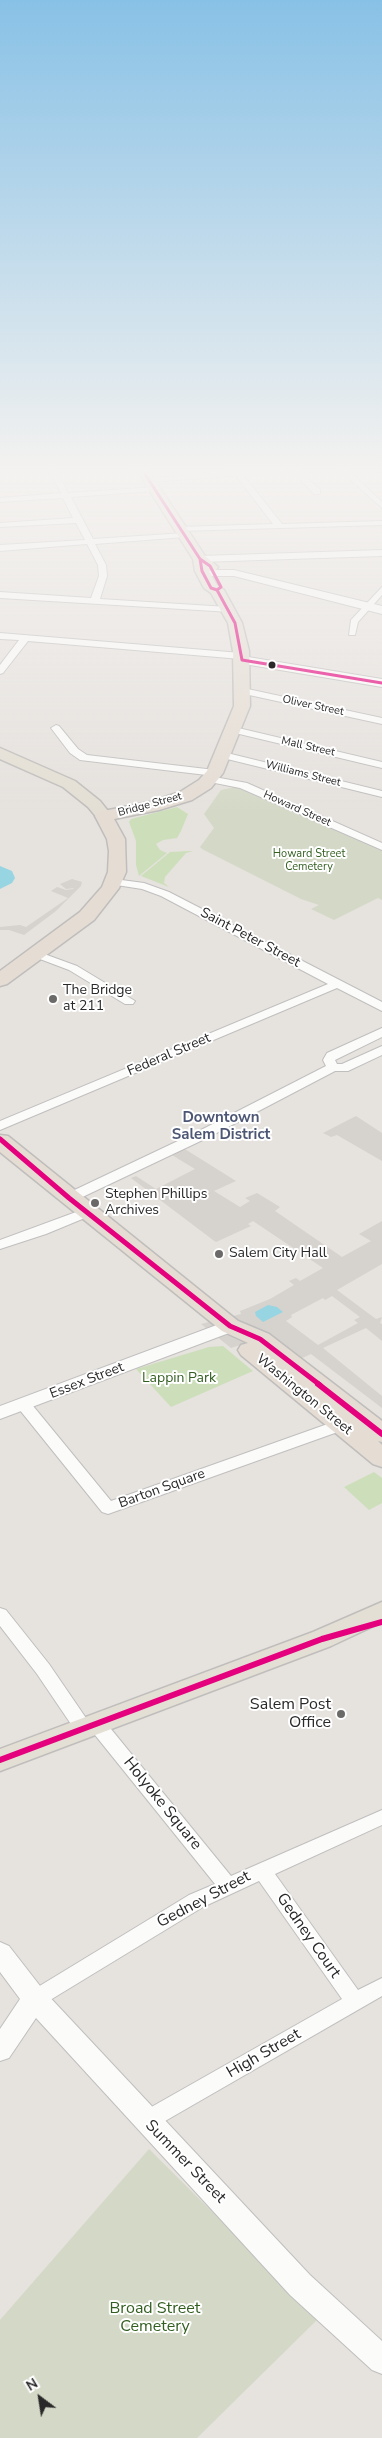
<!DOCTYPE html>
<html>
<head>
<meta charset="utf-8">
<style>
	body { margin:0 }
	#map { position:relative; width:382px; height:2438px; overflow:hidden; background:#e6e2de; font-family:"Nunito Sans",sans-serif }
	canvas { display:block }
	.north { position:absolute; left:15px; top:2373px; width:50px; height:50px; -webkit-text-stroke:4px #fff; paint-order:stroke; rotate:329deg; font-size:14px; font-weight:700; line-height:20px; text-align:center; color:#292929 }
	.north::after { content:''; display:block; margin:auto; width:18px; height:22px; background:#292929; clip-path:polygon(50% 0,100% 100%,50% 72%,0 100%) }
</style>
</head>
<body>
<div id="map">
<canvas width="382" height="2438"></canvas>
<div class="north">N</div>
</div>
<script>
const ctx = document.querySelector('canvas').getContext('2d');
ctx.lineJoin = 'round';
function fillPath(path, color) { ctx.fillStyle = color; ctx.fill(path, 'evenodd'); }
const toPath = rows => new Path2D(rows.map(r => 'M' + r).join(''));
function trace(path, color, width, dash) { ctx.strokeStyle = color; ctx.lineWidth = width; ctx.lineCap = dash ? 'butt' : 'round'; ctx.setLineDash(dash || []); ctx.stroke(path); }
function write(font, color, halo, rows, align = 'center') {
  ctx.font = font + ' "Nunito Sans",sans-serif'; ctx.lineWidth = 4; ctx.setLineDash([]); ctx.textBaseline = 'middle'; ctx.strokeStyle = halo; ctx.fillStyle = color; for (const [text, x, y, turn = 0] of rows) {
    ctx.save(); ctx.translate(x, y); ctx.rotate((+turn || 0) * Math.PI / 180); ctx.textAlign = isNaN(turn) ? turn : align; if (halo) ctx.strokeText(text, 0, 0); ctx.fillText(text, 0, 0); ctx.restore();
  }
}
fillPath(toPath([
	[177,807,188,814,181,831,177,838,163,840,156,844,160,850,167,853,139,876,136,865,136,841,129,822,131,819],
	[189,851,193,851,186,853,165,877,164,883,169,887,141,876,170,852],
	[223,1346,253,1371,171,1407,136,1369,209,1347],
	[374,1472,382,1478,382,1503,369,1510,344,1487]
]), '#ccdfba');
fillPath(toPath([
	[235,787,382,851,382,900,378,898,334,920,311,909,319,905,301,899,202,849,200,847,214,828,204,814,221,790],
	[149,2149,319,2318,197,2438,0,2438,0,2320]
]), '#d4d9c7');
fillPath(toPath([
	[72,879,82,882,81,886,56,911,24,935,9,930,0,930,0,927,20,925,26,927,68,898,51,891,57,887,66,890,73,889,74,888,66,889,60,884],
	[356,1116,382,1133,382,1161,337,1135,331,1137,323,1133],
	[180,1146,236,1181,214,1191,240,1207,250,1201,245,1198,257,1193,280,1207,275,1211,342,1257,371,1241,359,1234,382,1221,382,1264,337,1290,376,1319,382,1317,380,1323,382,1324,382,1341,366,1328,323,1348,382,1396,382,1408,311,1354,291,1363,258,1339,231,1348,201,1324,241,1314,240,1311,270,1299,294,1285,289,1281,296,1278,300,1281,323,1268,253,1221,248,1224,251,1226,216,1242,213,1240,131,1178,136,1176,156,1189,195,1169,167,1152],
	[332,1296,360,1317,354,1320,358,1323,318,1345,286,1321,292,1317,291,1315,323,1298,325,1300]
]), '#d6d2ce');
fillPath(toPath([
	[0,866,12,871,15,878,12,883,0,889],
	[268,1305,277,1307,283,1312,263,1322,256,1316,255,1312]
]), '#98d5e2');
const minor = toPath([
	[49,471,57,471,68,493,155,487,159,489,155,491,71,497,93,539,185,533,189,535,185,537,95,544,106,565,107,576,100,599,228,607,231,608,231,612,0,598,0,592,91,598,99,576,98,565,87,544,0,551,0,545,85,540,76,523,0,527,0,523,73,518,63,498,0,502,0,498,61,493,49,471],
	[253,471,284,471,280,473,244,476,282,524,382,521,382,525,181,531,178,531,178,527,273,524,236,476,149,482,145,480,149,478,253,471],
	[292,471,300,471,320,490,320,494,314,494,292,471],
	[341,471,349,471,382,502,382,508,341,471],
	[382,587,382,595,358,622,355,635,349,635,351,620,382,587],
	[0,633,241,653,246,656,241,659,28,641,3,673,0,674,0,665,19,640,0,639,0,633],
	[243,688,382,718,382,724,240,693,240,689,243,688],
	[56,725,59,726,78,749,87,755,215,770,220,773,215,776,80,760,70,753,51,728,56,725],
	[234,727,382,762,382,768,231,732,229,730,234,727],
	[223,752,382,791,382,797,219,757,219,753,223,752],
	[209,776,247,783,382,843,382,850,240,788,205,781,204,779,209,776],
	[114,879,144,883,169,892,382,1002,382,1011,337,988,0,1130,0,1121,328,984,161,896,142,889,110,884,110,880,114,879],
	[36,951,77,966,135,1001,133,1004,125,1004,69,970,32,956,32,952,36,951],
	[382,1028,382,1037,335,1060,337,1064,342,1064,382,1046,382,1055,348,1071,335,1071,209,1137,74,1201,64,1201,62,1198,64,1195,199,1131,326,1066,323,1060,327,1053,382,1028],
	[87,1208,94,1212,92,1215,46,1234,0,1249,0,1240,87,1208],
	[24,1400,29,1401,111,1501,336,1421,346,1421,349,1425,346,1429,108,1514,102,1512,19,1409,16,1405,19,1401,24,1400],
	[0,1608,6,1610,49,1664,88,1721,96,1716,102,1718,231,1876,382,1810,382,1825,275,1874,358,1990,382,1978,382,1996,153,2128,146,2130,139,2128,135,2121,139,2114,342,1999,259,1881,203,1907,42,2005,35,2008,28,2005,25,1999,28,1993,189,1895,215,1884,91,1730,89,1733,83,1735,77,1733,37,1674,0,1626,0,1608]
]);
const tertiary = toPath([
	[230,1320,237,1322,239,1326,237,1330,0,1419,0,1406,230,1320],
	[0,1942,9,1946,44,1991,310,2275,382,2341,382,2374,372,2370,290,2295,36,2018,9,2058,0,2061,0,2029,20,1999,0,1972,0,1942]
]);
const secondary = toPath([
	[382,550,382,556,200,562,194,559,200,556,382,550],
	[204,570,234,570,382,606,382,614,234,576,200,576,198,574,200,572,204,570],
	[242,656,382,679,382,687,238,663,236,660,238,657,242,656]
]);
const primary = toPath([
	[0,748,75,781,100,801,112,816,110,819,98,819,88,807,63,787,0,759,0,748],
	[382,1602,382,1622,331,1646,0,1771,0,1749,313,1632,382,1602]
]);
const trunk = toPath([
	[137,471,149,471,205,556,218,567,216,570,209,571,217,585,224,590,242,623,249,651,250,706,223,773,211,788,192,800,159,810,114,819,125,839,126,872,119,888,94,920,7,984,0,986,0,971,80,912,102,887,108,872,109,851,107,839,95,816,98,812,150,802,180,792,199,780,207,771,234,706,233,651,228,623,211,593,204,588,195,571,193,559,137,471],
	[0,1135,8,1136,238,1321,269,1334,382,1421,382,1442,378,1441,382,1445,382,1467,373,1464,241,1355,238,1350,241,1345,248,1343,222,1331,0,1152,0,1135]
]);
trace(minor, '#c0bfbf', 2);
trace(tertiary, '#c0bfbf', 2);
trace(secondary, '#c0bfbf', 2);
trace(primary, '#bfbebc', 3);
trace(trunk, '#bfbebc', 3);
fillPath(minor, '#fbfbfa');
fillPath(tertiary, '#fbfbfa');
fillPath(secondary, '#fbfbfa');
fillPath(primary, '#e4dfd4');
fillPath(trunk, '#e5ddd4');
trace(toPath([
	[143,471,200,559,210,566,221,587,217,590],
	[200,559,202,571,211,588,217,590,235,623,242,660,382,683]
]), '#e5007d', 3);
trace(toPath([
	[0,1139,69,1198,230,1326,260,1339,320,1385]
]), '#e5007d', 5);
trace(toPath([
	[318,1384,382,1434],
	[0,1760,322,1639,382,1622]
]), '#e5007d', 6);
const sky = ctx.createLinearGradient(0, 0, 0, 812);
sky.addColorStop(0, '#88c1e6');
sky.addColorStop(0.58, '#f4f2f0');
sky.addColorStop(1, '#f4f2f000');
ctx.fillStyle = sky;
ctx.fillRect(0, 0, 382, 812);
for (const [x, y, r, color] of [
	[272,665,4.5,"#292929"],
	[53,999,5,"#6b6a68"],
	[95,1203,5,"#6b6a68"],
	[219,1254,5,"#6b6a68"],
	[341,1714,5,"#6b6a68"]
]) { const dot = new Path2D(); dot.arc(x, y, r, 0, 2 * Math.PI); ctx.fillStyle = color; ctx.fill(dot); trace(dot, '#fff', 2); }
write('11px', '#292929', '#fff', [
	["Oliver Street",313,706,12],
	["Mall Street",308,747,13],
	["Williams Street",303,774,14],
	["Bridge Street",150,805,-15],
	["Howard Street",297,809,24]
]);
write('11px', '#325e20', '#fff', [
	["Howard Street",309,854],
	["Cemetery",309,867]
]);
write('14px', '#292929', '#fff', [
	["Saint Peter Street",250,938,28],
	["Federal Street",169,1055,-23],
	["Essex Street",87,1381,-21],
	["Washington Street",304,1395,39],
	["Barton Square",162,1489,-20]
]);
write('14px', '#292929', '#fff', [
	["The Bridge",63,991],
	["at 211",63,1007],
	["Stephen Phillips",105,1195],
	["Archives",105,1211],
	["Salem City Hall",229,1254]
], 'left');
write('14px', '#325e20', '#fff', [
	["Lappin Park",179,1379]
]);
write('bold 15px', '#4d5775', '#fff', [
	["Downtown",221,1118],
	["Salem District",221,1135]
]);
write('16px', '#292929', '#fff', [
	["Salem Post",331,1705],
	["Office",331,1723]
], 'right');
write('16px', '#292929', '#fff', [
	["Holyoke Square",162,1804,51],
	["Gedney Street",204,1900,-28],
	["Gedney Court",308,1936,55],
	["High Street",264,2054,-30],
	["Summer Street",185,2162,46]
]);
write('16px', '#325e20', '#fff', [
	["Broad Street",155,2309],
	["Cemetery",155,2327]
]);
</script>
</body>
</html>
